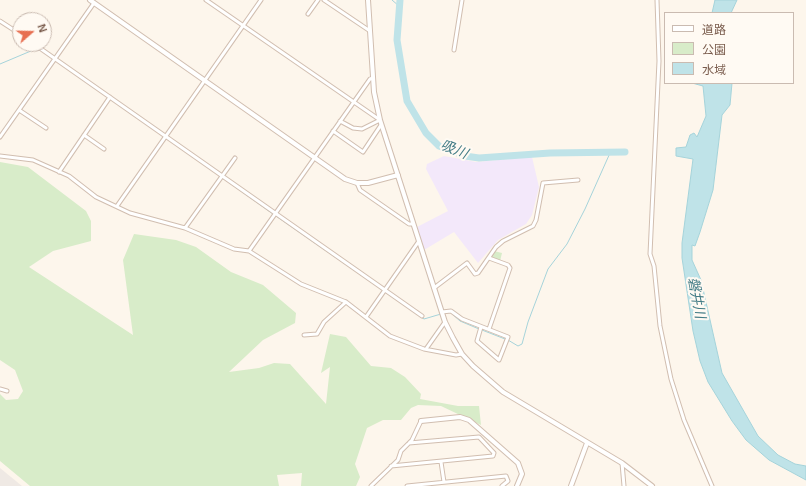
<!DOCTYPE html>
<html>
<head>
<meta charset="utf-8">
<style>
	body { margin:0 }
	#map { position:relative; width:806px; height:486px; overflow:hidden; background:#fdf6ec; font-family:Arial,"Noto Sans JP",sans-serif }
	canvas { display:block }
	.legend { position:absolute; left:664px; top:12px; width:130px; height:72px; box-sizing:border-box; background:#fffaf3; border:1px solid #cabbb1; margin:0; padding:5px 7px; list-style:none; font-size:12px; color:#7a5c4d }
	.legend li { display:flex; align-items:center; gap:8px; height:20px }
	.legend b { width:20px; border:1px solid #cabbb1 }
	.north { position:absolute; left:12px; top:12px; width:40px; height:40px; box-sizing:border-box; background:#fffaf3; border:1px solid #cabbb1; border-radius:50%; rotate:70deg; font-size:11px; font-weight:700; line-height:16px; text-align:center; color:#7a5c4d }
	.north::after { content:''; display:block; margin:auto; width:14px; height:18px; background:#e76f51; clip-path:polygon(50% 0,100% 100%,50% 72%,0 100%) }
</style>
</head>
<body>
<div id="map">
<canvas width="806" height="486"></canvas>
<ul class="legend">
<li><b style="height:5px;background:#fff"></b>道路</li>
<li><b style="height:11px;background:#d8ecc9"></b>公園</li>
<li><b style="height:11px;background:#bfe3e8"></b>水域</li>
</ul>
<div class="north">N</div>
</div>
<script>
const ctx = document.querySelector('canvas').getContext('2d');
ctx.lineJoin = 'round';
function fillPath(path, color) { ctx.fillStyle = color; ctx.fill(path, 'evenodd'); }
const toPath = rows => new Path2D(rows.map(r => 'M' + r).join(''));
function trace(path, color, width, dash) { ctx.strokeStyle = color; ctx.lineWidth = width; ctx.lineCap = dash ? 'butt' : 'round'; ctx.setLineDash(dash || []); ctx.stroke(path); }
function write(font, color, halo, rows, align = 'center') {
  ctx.font = font + ' Arial,"Noto Sans JP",sans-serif'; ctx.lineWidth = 4; ctx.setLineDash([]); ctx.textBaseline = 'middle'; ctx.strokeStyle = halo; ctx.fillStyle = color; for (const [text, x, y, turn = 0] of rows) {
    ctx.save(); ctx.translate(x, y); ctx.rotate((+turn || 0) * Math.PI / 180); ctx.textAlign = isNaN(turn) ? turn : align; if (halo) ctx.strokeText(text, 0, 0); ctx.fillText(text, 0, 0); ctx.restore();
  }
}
fillPath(toPath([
	[0,468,22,486,0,486]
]), '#efe9e4');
fillPath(toPath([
	[444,156,476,162,532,157,539,187,532,215,526,224,498,240,478,263,454,232,424,250,417,227,448,211,426,169,427,164]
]), '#f3e8fa');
fillPath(toPath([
	[0,162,28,167,86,211,91,221,91,241,53,251,29,267,133,335,123,260,134,234,176,240,196,247,231,272,263,285,296,313,295,323,263,340,229,372,259,368,274,363,290,364,326,404,330,367,321,373,330,334,346,337,371,366,391,368,405,377,421,394,420,399,458,406,479,406,481,425,441,406,418,405,411,408,401,420,383,420,367,428,355,464,360,477,356,486,301,486,302,473,277,475,279,486,30,486,0,461,0,394,6,400,18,399,23,391,15,370,0,360],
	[494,251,502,253,500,261,492,259,491,256]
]), '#d8ecc9');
const water = toPath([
	[715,0,737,0,731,13,712,13,715,0],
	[692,83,732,83,730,105,722,115,713,190,700,232,695,246,692,245,692,260,701,280,722,373,758,436,778,455,795,464,806,466,806,480,769,460,746,440,732,421,708,382,700,361,693,331,682,258,682,243,693,159,676,156,676,148,686,147,690,135,694,133,697,137,706,116,703,86,692,83]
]);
fillPath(water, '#bfe3e8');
trace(water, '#a5d3da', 1);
trace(toPath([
	[392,0,399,6],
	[0,64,38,48],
	[217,174,273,214],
	[276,216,424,319,441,314],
	[451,313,460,321,479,329],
	[482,330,505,339],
	[508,340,518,346,522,344,528,322,548,269,567,244,585,209,610,153]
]), '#a5d3da', 1);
trace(toPath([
	[400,0,397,40,407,101,426,133,439,146,465,156,479,158,550,153,625,152]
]), '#bfe3e8', 7);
const minor = toPath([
	[206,0,380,120,362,129,353,128,340,121],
	[324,0,370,31],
	[657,0,659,61,650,254,654,266,660,326,671,379,684,420,712,486],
	[308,14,318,0],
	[0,21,20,34],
	[34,44,422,316],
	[454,50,462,0],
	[19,110,46,128],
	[333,131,363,152,381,125],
	[84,135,104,149],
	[0,137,94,3],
	[0,156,33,160,69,176,96,197,130,213,185,228,234,249,249,251,301,284,346,302,390,336,424,349,456,355,462,354],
	[59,172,110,97],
	[357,183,360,190,409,224,413,224],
	[117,206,261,0],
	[185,228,235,158],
	[249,251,370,79,373,78],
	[434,288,467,263,475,274,478,273,496,247,503,241,533,226,536,220,543,183,578,180],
	[442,312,451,311,462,319,508,337,499,360,477,341,481,327],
	[366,317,419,241],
	[489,329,510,268,508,265,489,258],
	[304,335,317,334,324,322,346,302],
	[426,349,445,322],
	[0,389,7,391],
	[441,462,444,482],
	[622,463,624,486],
	[391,466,493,456,494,453,479,437,409,443],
	[371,486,398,460,401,451,412,440,421,421],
	[407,486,506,476,508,481,502,486]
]);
const tertiary = toPath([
	[90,0,345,179,357,183,368,183,398,175],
	[368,0,374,92,380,120,445,322,453,338,462,354,473,366,503,392,622,463,652,486],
	[421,421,460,417,469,420,518,463,522,474,517,486],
	[571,486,587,443]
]);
trace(minor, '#d1beb0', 5);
trace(tertiary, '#d1beb0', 6);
trace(minor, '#fff', 3);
trace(tertiary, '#fff', 4);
write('italic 14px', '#437c86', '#fffaf3', [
	["吸川",454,150,22],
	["磐井川",696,298,79]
]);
</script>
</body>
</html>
